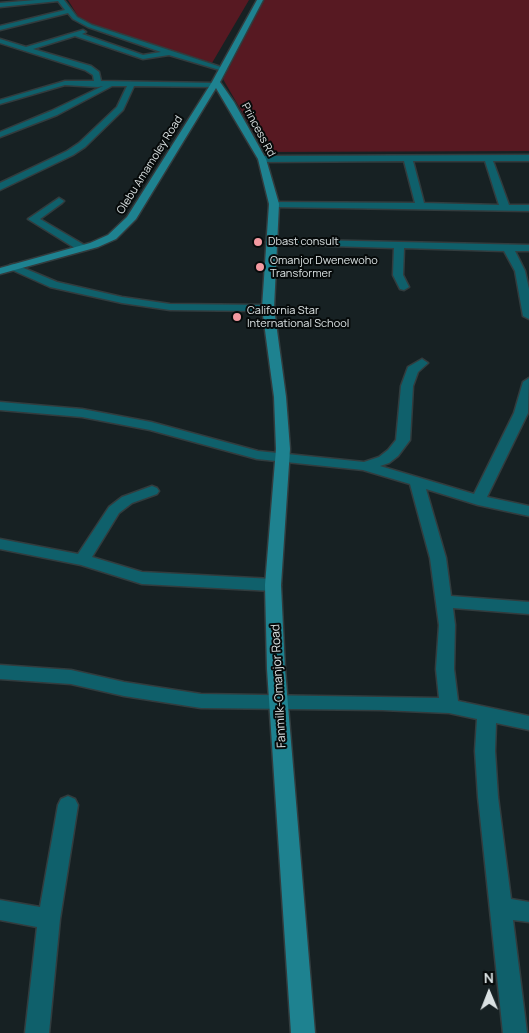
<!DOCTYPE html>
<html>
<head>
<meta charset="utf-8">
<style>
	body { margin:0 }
	#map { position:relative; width:529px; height:1033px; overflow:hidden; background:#172123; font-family:Manrope,sans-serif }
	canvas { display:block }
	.north { position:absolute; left:464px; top:968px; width:50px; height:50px; -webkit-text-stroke:4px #060a0a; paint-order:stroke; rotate:359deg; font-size:14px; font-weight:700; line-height:20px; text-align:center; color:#dbe2e3 }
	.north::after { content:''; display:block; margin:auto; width:18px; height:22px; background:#dbe2e3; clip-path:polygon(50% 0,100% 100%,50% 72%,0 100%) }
</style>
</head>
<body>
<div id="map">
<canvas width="529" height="1033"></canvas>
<div class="north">N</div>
</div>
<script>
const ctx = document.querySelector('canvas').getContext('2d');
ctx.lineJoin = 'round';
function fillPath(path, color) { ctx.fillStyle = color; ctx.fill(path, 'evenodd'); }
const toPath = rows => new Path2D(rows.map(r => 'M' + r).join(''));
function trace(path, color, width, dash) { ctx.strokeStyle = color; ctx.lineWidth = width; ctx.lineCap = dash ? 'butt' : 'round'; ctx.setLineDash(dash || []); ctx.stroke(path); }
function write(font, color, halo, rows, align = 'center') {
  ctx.font = font + ' Manrope,sans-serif'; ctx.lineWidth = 4; ctx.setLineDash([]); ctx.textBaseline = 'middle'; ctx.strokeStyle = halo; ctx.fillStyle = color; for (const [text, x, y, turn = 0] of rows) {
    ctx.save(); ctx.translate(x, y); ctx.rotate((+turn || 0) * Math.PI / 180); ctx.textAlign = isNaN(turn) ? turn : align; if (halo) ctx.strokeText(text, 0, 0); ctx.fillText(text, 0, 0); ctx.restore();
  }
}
fillPath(toPath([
	[68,0,249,0,212,63,81,21],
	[264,0,529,0,529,151,265,152,223,79]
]), '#571922');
const street = toPath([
	[36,0,64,0,77,17,92,25,227,69,223,71,169,55,143,59,75,36,33,49,91,66,99,72,101,81,214,83,218,85,214,87,134,86,123,110,85,147,73,155,0,190,0,183,67,151,79,143,117,107,127,86,112,86,57,115,0,137,0,132,51,111,103,86,98,87,65,85,0,104,0,100,65,81,94,81,93,75,85,70,0,43,0,39,26,47,83,30,86,32,82,34,143,55,161,52,88,27,73,19,68,13,0,30,0,26,65,10,58,1,0,7,0,3,36,0],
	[529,155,529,161,493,161,509,205,529,205,529,211,274,207,269,204,271,202,415,203,404,161,262,162,258,159,262,156,529,155],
	[413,161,485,161,499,205,424,203,413,161],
	[59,198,64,201,62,203,40,219,86,246,87,248,86,250,78,250,28,219,59,198],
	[271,239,529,245,529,251,515,251,525,271,529,289,529,319,523,316,515,271,504,251,404,248,403,275,409,287,404,290,400,289,393,275,394,248,267,244,266,242,271,239],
	[14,264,57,282,122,297,170,304,268,305,274,308,268,311,170,310,122,303,50,287,10,269,9,267,10,265,14,264],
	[422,359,428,363,418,372,413,386,410,440,398,456,389,463,380,466,474,494,514,413,523,382,529,378,528,413,487,497,529,506,529,516,478,505,426,489,446,558,451,596,529,602,529,614,453,608,455,625,454,669,458,701,529,716,529,730,496,723,495,751,498,797,511,899,529,902,529,922,513,920,527,1033,503,1033,478,797,475,751,477,719,449,713,382,710,201,708,124,696,71,684,0,679,0,665,71,670,124,682,201,694,439,698,436,669,439,625,430,558,410,484,363,470,257,459,150,430,82,417,0,410,0,402,82,409,151,422,258,451,364,462,379,457,388,450,396,440,401,386,408,367,422,359],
	[152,486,157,488,159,491,157,494,132,503,119,513,92,557,142,572,273,579,279,581,281,585,279,589,273,591,142,584,81,565,0,549,0,539,78,554,109,507,122,497,152,486],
	[68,796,75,799,78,805,60,919,49,1033,25,1033,37,927,0,920,0,900,40,907,58,805,61,799,68,796]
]);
const secondary = toPath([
	[257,0,263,0,220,82,234,102,266,159,279,204,274,308,286,397,290,449,281,585,285,669,315,1033,291,1033,267,669,265,585,276,449,274,397,262,308,269,204,258,159,216,88,136,219,116,239,98,247,0,274,0,268,90,243,108,235,127,217,212,82,257,0]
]);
trace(street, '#323c3e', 3);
trace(secondary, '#323c3e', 3);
fillPath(street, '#0f606b');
fillPath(secondary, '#1e8290');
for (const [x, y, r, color] of [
	[258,242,5,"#f49aa1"],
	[260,267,5,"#f49aa1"],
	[237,317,5,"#f49aa1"]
]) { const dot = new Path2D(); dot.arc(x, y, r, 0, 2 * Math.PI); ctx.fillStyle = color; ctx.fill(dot); trace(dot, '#060a0a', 2); }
write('11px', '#dbe2e3', '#060a0a', [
	["Princess Rd",258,130,62],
	["Olebu Amamoley Road",150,165,-58]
]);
write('11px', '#dbe2e3', '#060a0a', [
	["Dbast consult",268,242],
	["Omanjor Dwenewoho",270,261],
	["Transformer",270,274],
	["California Star",247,311],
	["International School",247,324]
], 'left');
write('12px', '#dbe2e3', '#060a0a', [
	["Fanmilk-Omanjor Road",279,686,-93]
]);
</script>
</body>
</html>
